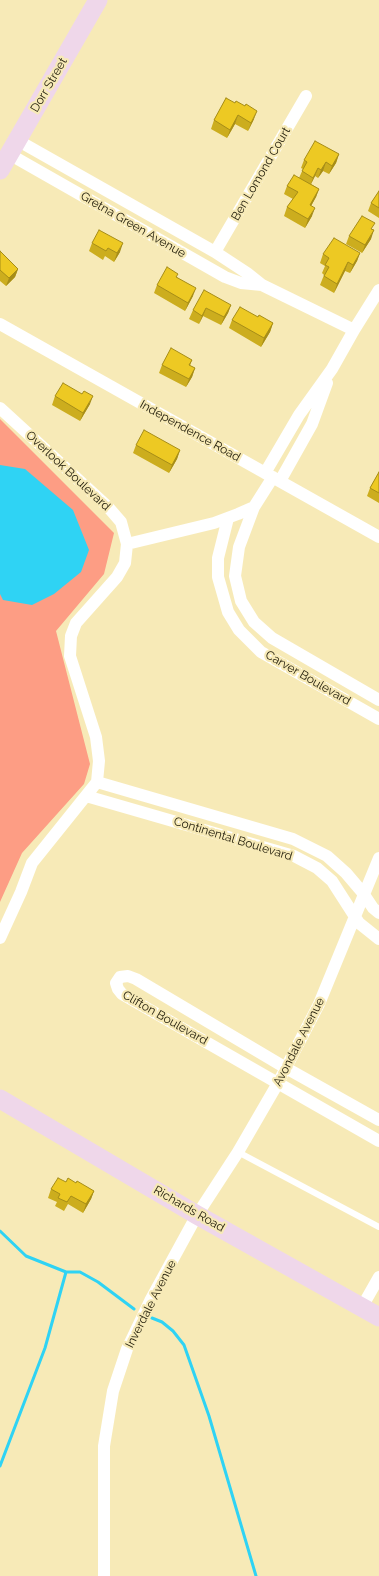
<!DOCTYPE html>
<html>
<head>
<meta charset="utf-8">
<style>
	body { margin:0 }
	canvas { display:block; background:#f7eab7 }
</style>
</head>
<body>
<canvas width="379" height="1576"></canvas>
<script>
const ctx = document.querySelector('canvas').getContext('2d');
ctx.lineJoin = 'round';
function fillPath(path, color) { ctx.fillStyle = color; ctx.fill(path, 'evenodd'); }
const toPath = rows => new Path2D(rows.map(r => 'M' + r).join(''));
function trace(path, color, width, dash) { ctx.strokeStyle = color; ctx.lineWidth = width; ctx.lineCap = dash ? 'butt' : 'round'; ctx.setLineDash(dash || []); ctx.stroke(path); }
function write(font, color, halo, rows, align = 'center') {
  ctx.font = font + ' Raleway,sans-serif'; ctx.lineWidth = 4.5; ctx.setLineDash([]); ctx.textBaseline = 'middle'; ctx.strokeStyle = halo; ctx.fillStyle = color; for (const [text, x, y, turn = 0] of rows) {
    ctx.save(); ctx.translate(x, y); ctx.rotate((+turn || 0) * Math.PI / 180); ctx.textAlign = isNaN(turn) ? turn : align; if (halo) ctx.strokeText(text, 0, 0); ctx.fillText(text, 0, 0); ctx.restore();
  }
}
fillPath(toPath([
	[0,419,114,533,104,574,56,631,90,764,84,784,22,853,0,902]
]), '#fd9d84');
fillPath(toPath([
	[0,465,25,469,73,510,89,550,81,572,54,594,32,605,3,600,0,594]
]), '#2fd3f4');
trace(toPath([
	[0,1231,26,1256,66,1272,45,1348,0,1466],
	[66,1272,80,1272,98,1282,134,1309],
	[152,1318,162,1322,173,1331,184,1345,209,1416,256,1576]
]), '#2fd3f4', 3);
trace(toPath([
	[238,1152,379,1227]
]), '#fff', 6);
trace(toPath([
	[17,140,215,252,247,273,262,285,354,330],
	[9,154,225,277,241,283,262,285],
	[215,252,306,96],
	[0,324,379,537],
	[0,408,108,507,121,522,127,544,125,563,117,577,76,623,71,636,70,656,96,737,99,761,97,782,32,863,21,892,0,938],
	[265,473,299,415,332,369,354,330,379,290],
	[280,481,312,424,327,383],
	[254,507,239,547,235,576,241,601,254,622,272,638,379,700],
	[228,518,218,558,218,577,228,612,239,630,261,652,379,719],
	[127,544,214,523,238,514,254,507,273,477],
	[97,782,293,839,327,856,346,873,363,893,373,908,379,913],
	[86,796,294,856,317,868,332,881,359,923,379,939],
	[379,1120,286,1068,136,979,128,976,120,977,116,983,118,989,122,994,379,1141],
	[362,1307,379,1277],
	[104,1576,104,1446,113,1391,127,1349,150,1301,197,1215,238,1152,278,1083,319,1004,379,858]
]), '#fff', 12);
trace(toPath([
	[0,170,98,0],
	[0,1099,197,1215,379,1317]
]), '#efd7ea', 19);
fillPath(toPath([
	[226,98,254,119,248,131,235,124,227,138,211,129,214,120],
	[339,154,336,163,329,174,323,171,318,178,315,176,311,184,319,189,316,197,311,206,312,216,305,228,284,216,287,207,293,199,284,194,287,186,299,178,303,169,301,168,304,160],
	[379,191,379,218,368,211,371,203],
	[372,230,371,239,362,253,346,244,349,236],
	[92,243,120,252,114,262,105,256,103,260,89,251],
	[0,251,18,269,15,277,6,286,0,281],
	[360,253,357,261,350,273,345,271,334,293,320,285,324,275,322,273,325,266,320,263,323,254],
	[177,277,193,296,185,311,154,293,157,285],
	[231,305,228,313,221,325,203,316,199,324,189,319,193,310],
	[258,317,273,323,270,332,261,347,229,328,232,320],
	[192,360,190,366,195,368,192,377,186,387,159,373,162,365],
	[82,394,90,404,80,421,52,405,55,396],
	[136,445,180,450,177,459,169,473,133,453],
	[379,472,379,503,367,496,370,488],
	[66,1182,76,1183,94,1191,91,1199,83,1213,68,1204,64,1211,55,1206,57,1202,48,1198,51,1189]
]), '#ccad1e');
fillPath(toPath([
	[257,111,254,119,248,131,251,123],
	[238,115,235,124,227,138,230,130],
	[339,154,336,163,329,174,332,166],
	[326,162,323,171,318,178,321,170],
	[318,168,315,176,310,186,313,178],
	[319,189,316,197,307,213,310,205],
	[315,208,312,216,305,228,308,219],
	[374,230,371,239,362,253,365,245],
	[123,243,120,252,114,262,117,253],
	[360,253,357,261,350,273,353,265],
	[348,262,345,271,334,293,337,284],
	[18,269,15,277,6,286,9,278],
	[196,288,193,296,185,311,188,303],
	[231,305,228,313,221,325,224,317],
	[206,308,203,316,199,324,202,316],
	[273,323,270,332,261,347,264,338],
	[195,368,192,377,186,387,189,379],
	[93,396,90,404,80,421,83,413],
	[180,450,177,459,169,473,172,465],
	[94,1191,91,1199,83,1213,86,1204]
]), '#a68d18');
const building = toPath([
	[226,98,235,103,236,101,245,106,246,104,257,111,251,123,238,115,230,130,214,120,226,98],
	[315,141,339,154,332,166,326,162,321,170,318,168,313,178,302,171,307,162,304,160,315,141],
	[294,175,319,189,310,205,315,208,308,219,287,207,298,192,287,186,294,175],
	[379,191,379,208,371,203,379,191],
	[362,216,375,223,371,229,374,230,365,245,349,236,362,216],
	[99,230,123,243,117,253,108,248,106,251,92,243,99,230],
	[334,238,360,253,353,265,348,262,337,284,324,276,329,267,325,265,329,258,323,254,334,238],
	[0,251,18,269,9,278,0,270,0,251],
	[167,267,178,274,176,277,196,288,188,303,157,285,167,267],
	[204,290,231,305,224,317,206,308,202,316,193,310,204,290],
	[240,307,258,317,259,315,273,323,264,338,232,320,240,307],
	[171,348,192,360,189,365,195,368,189,379,162,365,171,348],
	[63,383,82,394,84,391,93,396,83,413,55,396,63,383],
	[144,430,180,450,172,465,136,445,144,430],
	[379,472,379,493,370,488,379,472],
	[58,1178,66,1182,68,1178,76,1183,77,1181,94,1191,86,1204,71,1196,67,1202,58,1198,60,1194,51,1189,58,1178]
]);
fillPath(building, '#edc923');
trace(building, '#a68d18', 1);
write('12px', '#25200d', '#f7eab7', [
	["Dorr Street",49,85,-60],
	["Ben Lomond Court",261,174,-60],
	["Gretna Green Avenue",133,225,30],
	["Independence Road",190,431,29],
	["Overlook Boulevard",68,471,43],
	["Carver Boulevard",308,678,30],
	["Continental Boulevard",233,839,17],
	["Clifton Boulevard",165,1018,30],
	["Avondale Avenue",299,1042,-63],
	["Richards Road",189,1209,30],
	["Inverdale Avenue",151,1304,-63]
]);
</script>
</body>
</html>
